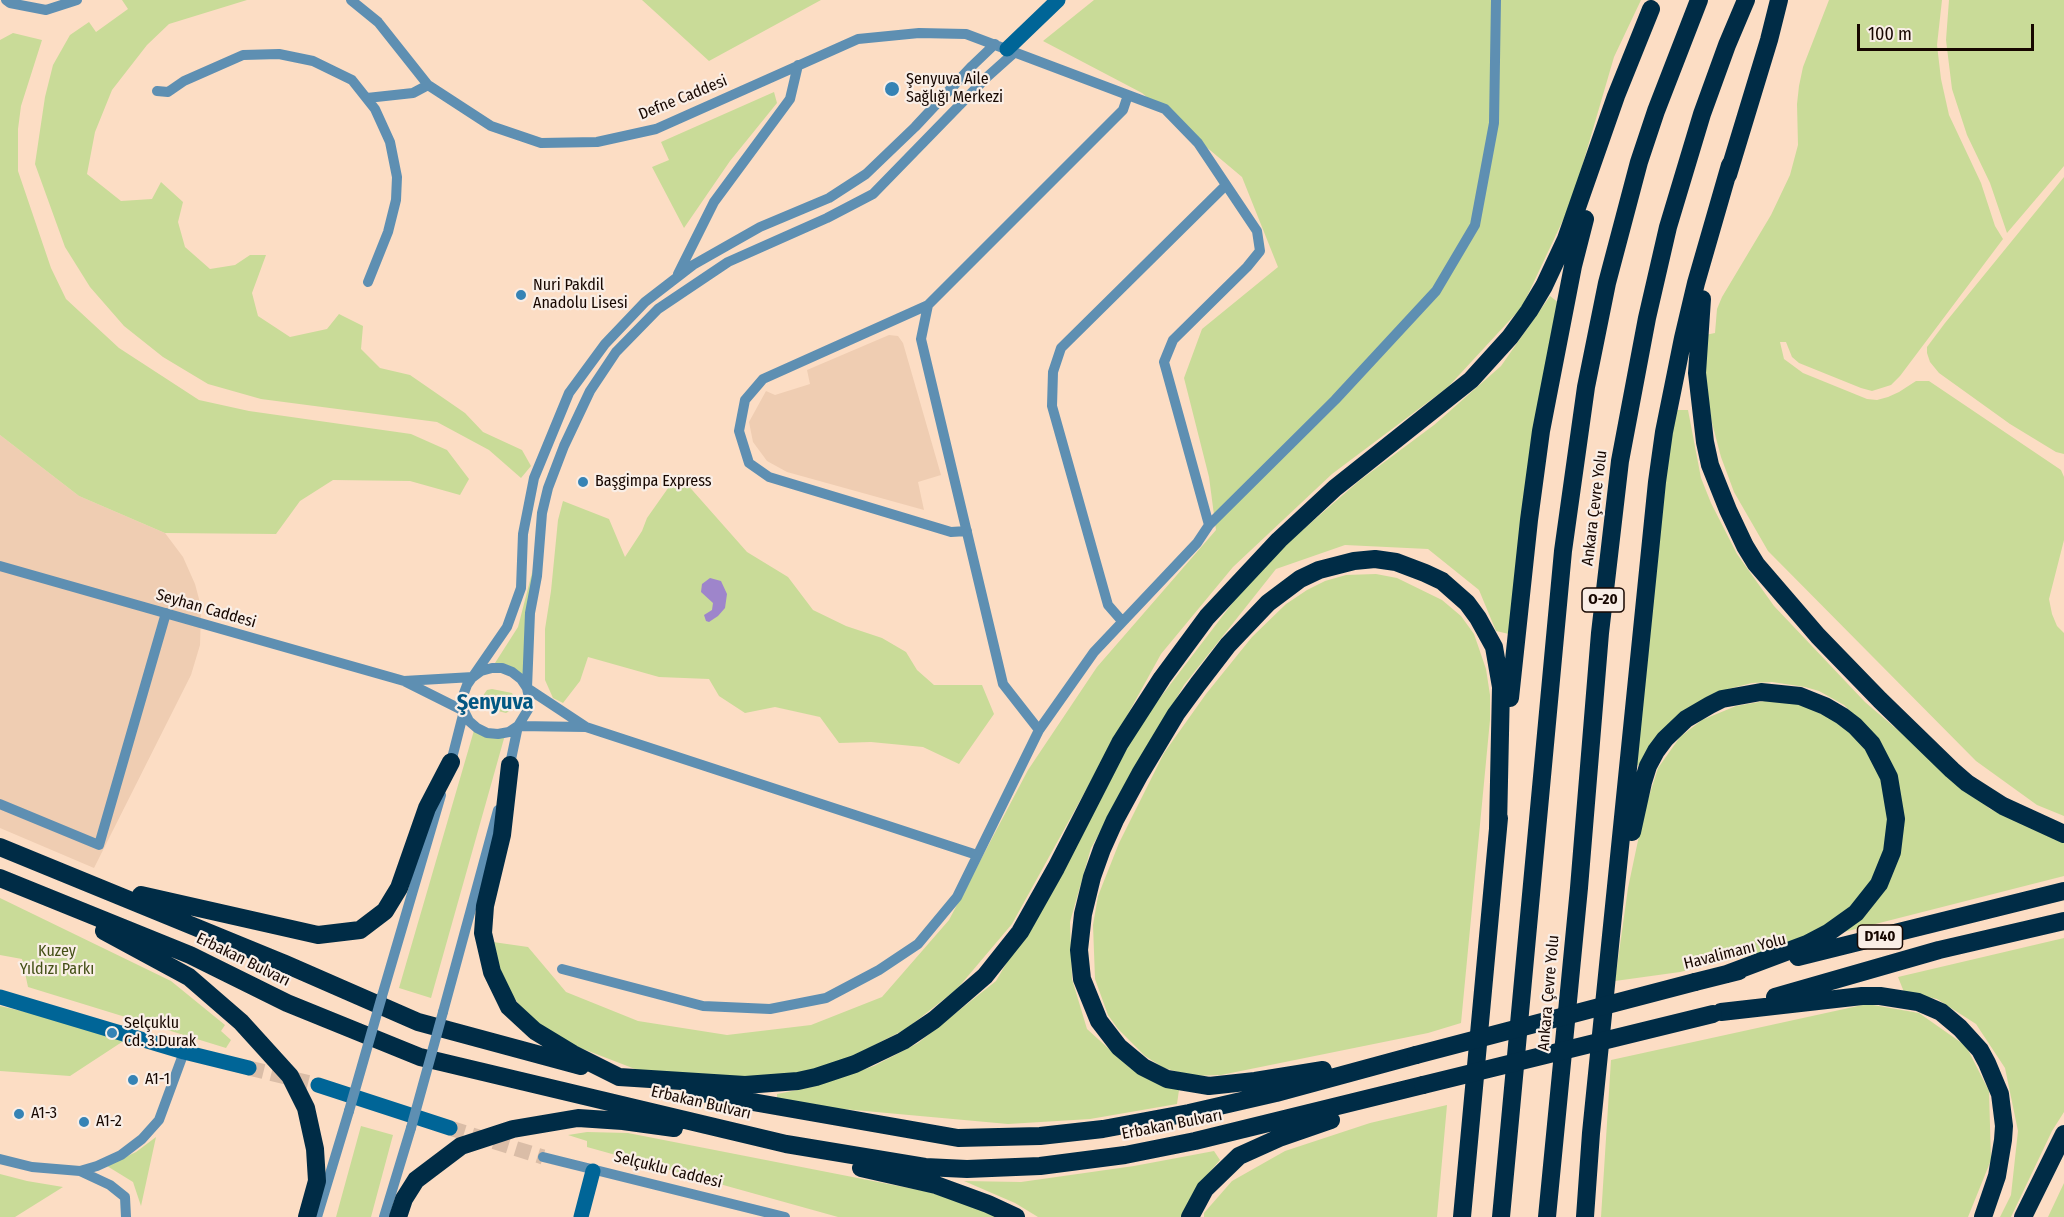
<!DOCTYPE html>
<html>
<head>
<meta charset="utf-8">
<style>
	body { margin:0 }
	#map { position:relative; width:2064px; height:1217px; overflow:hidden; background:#fcddc4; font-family:"Fira Sans Condensed",sans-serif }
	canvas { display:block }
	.scale { position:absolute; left:1857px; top:24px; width:177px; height:27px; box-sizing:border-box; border:3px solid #170700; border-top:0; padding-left:8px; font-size:18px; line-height:21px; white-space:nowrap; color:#170700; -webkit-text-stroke:4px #f9eee6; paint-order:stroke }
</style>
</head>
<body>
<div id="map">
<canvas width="2064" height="1217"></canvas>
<div class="scale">100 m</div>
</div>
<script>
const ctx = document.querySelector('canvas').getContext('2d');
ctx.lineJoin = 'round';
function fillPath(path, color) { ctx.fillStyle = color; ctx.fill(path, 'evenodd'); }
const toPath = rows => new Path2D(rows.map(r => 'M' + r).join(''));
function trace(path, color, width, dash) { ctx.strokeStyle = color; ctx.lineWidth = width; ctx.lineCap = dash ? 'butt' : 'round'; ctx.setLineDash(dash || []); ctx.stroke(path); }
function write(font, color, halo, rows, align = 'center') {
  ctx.font = font + ' "Fira Sans Condensed",sans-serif'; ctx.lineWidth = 4.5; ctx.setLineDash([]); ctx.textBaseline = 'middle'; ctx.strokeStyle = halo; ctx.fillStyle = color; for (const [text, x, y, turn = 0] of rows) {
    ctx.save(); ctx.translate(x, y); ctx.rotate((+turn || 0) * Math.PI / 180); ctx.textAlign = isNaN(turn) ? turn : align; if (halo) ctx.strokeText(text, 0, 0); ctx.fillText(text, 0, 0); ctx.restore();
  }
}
fillPath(toPath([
	[889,335,898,336,903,343,941,475,918,482,924,510,787,472,767,461,753,442,749,422,766,391,775,395,810,384,807,370],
	[0,435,79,496,165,533,183,557,195,584,199,599,201,614,200,645,191,675,94,868,0,828]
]), '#efcdb2');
fillPath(toPath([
	[122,0,247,0,169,24,147,45,112,90,95,132,87,174,121,201,152,199,161,182,183,202,178,222,185,247,210,269,235,265,250,255,266,255,252,293,258,316,290,337,327,329,339,314,363,326,361,349,380,368,410,375,465,413,483,432,522,450,531,466,521,478,489,450,437,422,261,399,208,384,163,357,124,326,90,287,65,247,35,164,45,97,53,65,70,35,89,22,96,32,128,9],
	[642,0,821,0,709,61],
	[1094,0,1641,0,1614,57,1572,201,1522,307,1448,387,1332,474,1233,567,1161,654,1012,924,957,989,906,1029,823,1071,771,1077,648,1074,578,1047,530,1020,501,979,493,942,528,947,566,992,638,1021,727,1035,811,1025,882,997,949,920,1028,770,1097,667,1216,530,1209,477,1184,378,1202,329,1278,267,1242,177,1142,93,1043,41],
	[1829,0,1942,0,1937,45,1941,79,1949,115,1981,183,1995,226,2003,239,1900,376,1891,385,1872,391,1861,388,1799,363,1792,357,1786,342,1780,342,1784,359,1803,373,1867,399,1877,400,1888,397,1899,392,1916,381,1929,381,2061,470,2064,477,2064,540,2049,599,2052,614,2057,626,2064,633,2064,816,2037,805,1976,761,1768,551,1734,492,1721,457,1712,423,1707,391,1704,366,1705,335,1715,333,1717,309,1722,297,1771,215,1790,175,1798,145,1797,104,1799,86,1803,67],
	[1949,0,2064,0,2064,166,2007,233,1990,183,1967,135,1952,89,1946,40],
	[13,33,42,40,21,106,18,129,18,171,51,268,66,299,119,348,199,400,249,411,411,434,447,450,469,479,460,495,410,481,333,480,300,501,276,534,165,533,79,496,0,435,0,40],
	[774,92,777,103,730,161,684,228,652,167,669,160,661,142],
	[2064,177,2064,454,2056,452,2010,424,1939,373,1930,362,1927,353,1927,347,1945,323],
	[1550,296,1559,303,1509,634,1496,631,1479,590,1428,549,1345,545,1276,569,1184,685,1091,848,1070,922,1072,979,1087,1029,1130,1068,1179,1090,1177,1104,1090,1119,1008,1124,777,1103,777,1094,812,1087,874,1066,918,1043,996,981,1072,850,1137,728,1260,567,1359,481,1434,425,1501,366],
	[1674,410,1688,410,1701,478,1711,503,1737,554,1774,606,1865,702,1990,809,2064,840,2064,876,1840,933,1899,851,1876,737,1844,705,1819,691,1805,687,1772,682,1752,683,1728,689,1642,766,1632,764],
	[678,474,747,552,788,577,813,610,846,626,882,638,906,652,917,670,934,685,982,685,994,714,959,764,923,747,871,742,839,743,820,717,775,707,745,713,719,696,709,679,659,677,588,657,580,681,563,703,553,698,545,680,545,629,551,591,558,520,563,501,609,519,625,557,642,531,647,518],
	[533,569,523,674,495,663,518,627],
	[1376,574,1397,578,1442,600,1461,616,1474,634,1486,669,1490,695,1490,720,1461,1023,1428,1033,1221,1075,1193,1076,1164,1068,1145,1056,1118,1029,1108,1015,1095,979,1093,925,1098,896,1119,843,1164,753,1206,694,1252,637,1286,604,1307,590,1325,581,1346,575],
	[492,689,512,693,516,701,513,709,506,713,486,708,483,705,482,697,487,690],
	[1765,701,1800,704,1830,718,1856,737,1877,764,1892,816,1878,877,1834,925,1767,951,1680,972,1615,981,1628,888,1644,812,1658,768,1680,737,1702,720,1736,706],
	[475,727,505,735,431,998,399,988],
	[0,898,171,981,225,1025,221,1031,231,1040,226,1048,28,987,22,959,0,955],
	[2064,938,2064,1112,2052,1131,2011,1217,2000,1217,2011,1195,2018,1131,2005,1068,1976,1024,1937,999,1904,992,1898,977],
	[1867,1004,1919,1013,1966,1046,1989,1091,1991,1160,1968,1217,1601,1217,1611,1060],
	[0,1006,59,1020,125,1040,70,1076,0,1071],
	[1447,1105,1437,1217,1204,1217,1204,1213,1232,1181,1285,1151,1370,1123],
	[361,1126,393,1135,371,1217,336,1217],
	[587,1132,628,1133,929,1192,989,1211,997,1217,838,1217,587,1147,587,1141,568,1135],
	[156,1137,141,1206,133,1182,107,1166,136,1152],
	[1214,1151,1220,1160,1197,1187,1182,1217,1038,1217,1015,1203,964,1181,1021,1182,1134,1166],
	[0,1174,27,1181,63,1187,15,1217,0,1217],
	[2064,1183,2064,1217,2048,1217]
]), '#c9db98');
fillPath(toPath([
	[710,578,721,581,727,594,725,608,718,616,709,622,706,621,704,615,712,610,713,603,701,592,702,584]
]), '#9e85cb');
trace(toPath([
	[249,1068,318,1085],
	[450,1128,543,1157]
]), '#dabda7', 15, [15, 8]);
trace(toPath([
	[6,0,10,3,46,10,77,0],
	[351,0,378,22,428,85,491,126,541,143,597,142,656,129,858,39,919,33,966,34,1165,109,1198,143,1257,231,1260,251,1247,267,1173,340,1164,362,1209,525],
	[995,44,972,66,915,127,866,174,829,198,760,227,693,265,645,302,605,344,569,393,534,478,523,534,521,588,507,627,467,685,464,693,464,711,469,721,477,728,487,733,498,734,509,732,518,726,529,708,529,698,527,688,530,613,537,576,542,513,548,488,564,446,590,391,616,352,658,309,728,262,827,218,873,194,987,77,1015,52],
	[157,91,168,92,184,81,243,55,279,54,313,61,352,80,375,109,390,142,397,177,396,200,388,232,368,282],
	[367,98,413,93,428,85],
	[678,274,714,202,790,99,798,65],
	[928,305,763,379,745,400,739,431,749,463,769,477,951,532,967,531],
	[0,566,404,681,464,711],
	[1122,621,1108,605,1052,406,1053,372,1061,348,1226,185],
	[404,681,473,677,481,671,492,668,502,668,512,672,521,679,527,688,586,727,977,855],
	[518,726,586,727],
	[1039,730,1003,684,921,339,928,305,1123,110,1128,95],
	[450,766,464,711],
	[509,769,518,726],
	[0,804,99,845,166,613],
	[562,969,703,1006,770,1009,826,998,879,970,918,944,957,897,1039,730,1094,652,1197,543,1209,525,1335,400,1436,291,1475,225,1494,123,1496,0],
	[382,996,441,795],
	[443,1012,498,810],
	[543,1157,785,1217],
	[0,1159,32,1167,80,1171,97,1166,121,1155,142,1139,159,1120,184,1052],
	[80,1171,110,1185,125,1197,126,1217],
	[317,1217,349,1111],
	[384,1217,411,1128]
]), '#5e8fb2', 10);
trace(toPath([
	[1007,49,1058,0],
	[0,997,184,1052,249,1068],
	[318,1085,450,1128],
	[581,1217,593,1171]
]), '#006597', 15);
trace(toPath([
	[1728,175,1769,40,1779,0],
	[1702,299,1697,373,1705,442,1710,465,1728,510,1745,546,1756,564,1818,636,1880,700,1952,770,1967,783,2003,806,2064,834],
	[1510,698,1529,520,1541,431,1573,266,1585,219],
	[510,765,502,835,485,906,483,933,492,972,509,1007,535,1031,573,1054,619,1077,745,1085,798,1081,816,1077,855,1064,903,1041,934,1020,985,976,1020,932,1056,868,1120,743,1162,678,1207,617,1279,540,1335,488,1471,380,1510,337,1529,311,1544,286,1566,239,1616,96,1651,9],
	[1632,832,1643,782,1648,766,1656,751,1665,739,1686,719,1710,705,1722,699,1761,692,1800,696,1825,706,1842,716,1855,726,1872,744,1889,777,1896,819,1892,852,1879,884,1856,913,1828,933,1807,944,1727,974],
	[0,847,283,963,418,1022,581,1066],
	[0,878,190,955,287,1003,420,1057,786,1144,925,1167,967,1169,1040,1166,1125,1155,1195,1141,1423,1085],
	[141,895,318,935,360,930,385,911,399,888,427,808,451,762],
	[104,931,189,977,241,1022,290,1076,306,1108,315,1149,317,1181,307,1217],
	[1798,957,2064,891],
	[1695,982,1739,971],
	[1775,997,1939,950,2064,921],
	[1721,1012,1862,996,1880,996,1918,1002,1941,1012,1960,1028,1980,1050,1987,1063,2000,1094,2004,1126,2003,1140,1997,1176,1983,1217],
	[1323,1070,1255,1081,1209,1086,1167,1079,1143,1067,1119,1047,1099,1021,1082,979,1079,950,1083,914,1092,877,1102,849,1115,820,1140,774,1176,714,1198,684,1228,645,1268,603,1300,579,1319,570,1354,561,1375,559,1396,562,1425,573,1442,581,1467,603,1478,618,1494,647,1501,687,1498,828],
	[690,1091,958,1138,1040,1136,1103,1129,1189,1113,1276,1093,1416,1055],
	[861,1168,936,1185,988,1204,1016,1217],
	[398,1217,404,1199,416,1180,461,1146,513,1129,578,1118,623,1121,674,1128],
	[1190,1217,1205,1189,1239,1156,1279,1138,1331,1120],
	[1462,1217,1499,818],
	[1501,1217,1563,551,1586,387,1607,283,1639,162,1656,111,1699,0],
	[1547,1217,1579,888,1600,633,1620,461,1647,318,1668,227,1702,114,1727,45,1746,0],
	[1585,1217,1591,1133,1657,482,1664,432,1683,338,1696,283,1730,165],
	[2023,1217,2064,1134]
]), '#002c46', 18);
trace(toPath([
	[349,1111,382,996],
	[411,1128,443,1012]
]), '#5e8fb2', 10);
trace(toPath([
	[1416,1055,1695,982],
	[1423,1085,1713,1014]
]), '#002c46', 18);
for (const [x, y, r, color] of [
	[892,89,8,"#3583b5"],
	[521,295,6,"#3583b5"],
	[583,482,6,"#3583b5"],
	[112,1033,6,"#3583b5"],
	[133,1080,6,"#3583b5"],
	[19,1114,6,"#3583b5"],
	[84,1122,6,"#3583b5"]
]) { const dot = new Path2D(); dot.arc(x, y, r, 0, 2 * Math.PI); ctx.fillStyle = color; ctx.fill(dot); trace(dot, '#f9eee6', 2); }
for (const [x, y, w] of [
	[1603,600,42],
	[1880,937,45]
]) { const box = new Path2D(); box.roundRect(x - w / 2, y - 12, w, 24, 4.5); ctx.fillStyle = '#f9eee6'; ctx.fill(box); trace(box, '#170700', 1.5); }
write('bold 15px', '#170700', null, [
	["O-20",1603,600],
	["D140",1880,937]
]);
write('16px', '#170700', '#f9eee6', [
	["Şenyuva Aile",906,80],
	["Sağlığı Merkezi",906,98],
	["Nuri Pakdil",533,286],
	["Anadolu Lisesi",533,304],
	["Başgimpa Express",595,482],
	["Selçuklu",124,1024],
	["Cd. 3.Durak",124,1042],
	["A1-1",145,1080],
	["A1-3",31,1114],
	["A1-2",96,1122]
], 'left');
write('16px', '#170700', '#f9eee6', [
	["Defne Caddesi",683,98,-22],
	["Ankara Çevre Yolu",1595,508,-83],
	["Seyhan Caddesi",206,609,16],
	["Havalimanı Yolu",1735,952,-14],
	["Erbakan Bulvarı",243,960,26],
	["Ankara Çevre Yolu",1549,993,-85],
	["Erbakan Bulvarı",701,1103,13],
	["Erbakan Bulvarı",1172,1125,-11],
	["Selçuklu Caddesi",668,1170,14]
]);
write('16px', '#445017', '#f9eee6', [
	["Kuzey",57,952],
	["Yıldızı Parkı",57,970]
]);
write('bold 22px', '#025783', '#f9eee6', [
	["Şenyuva",495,703]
]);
</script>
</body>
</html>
